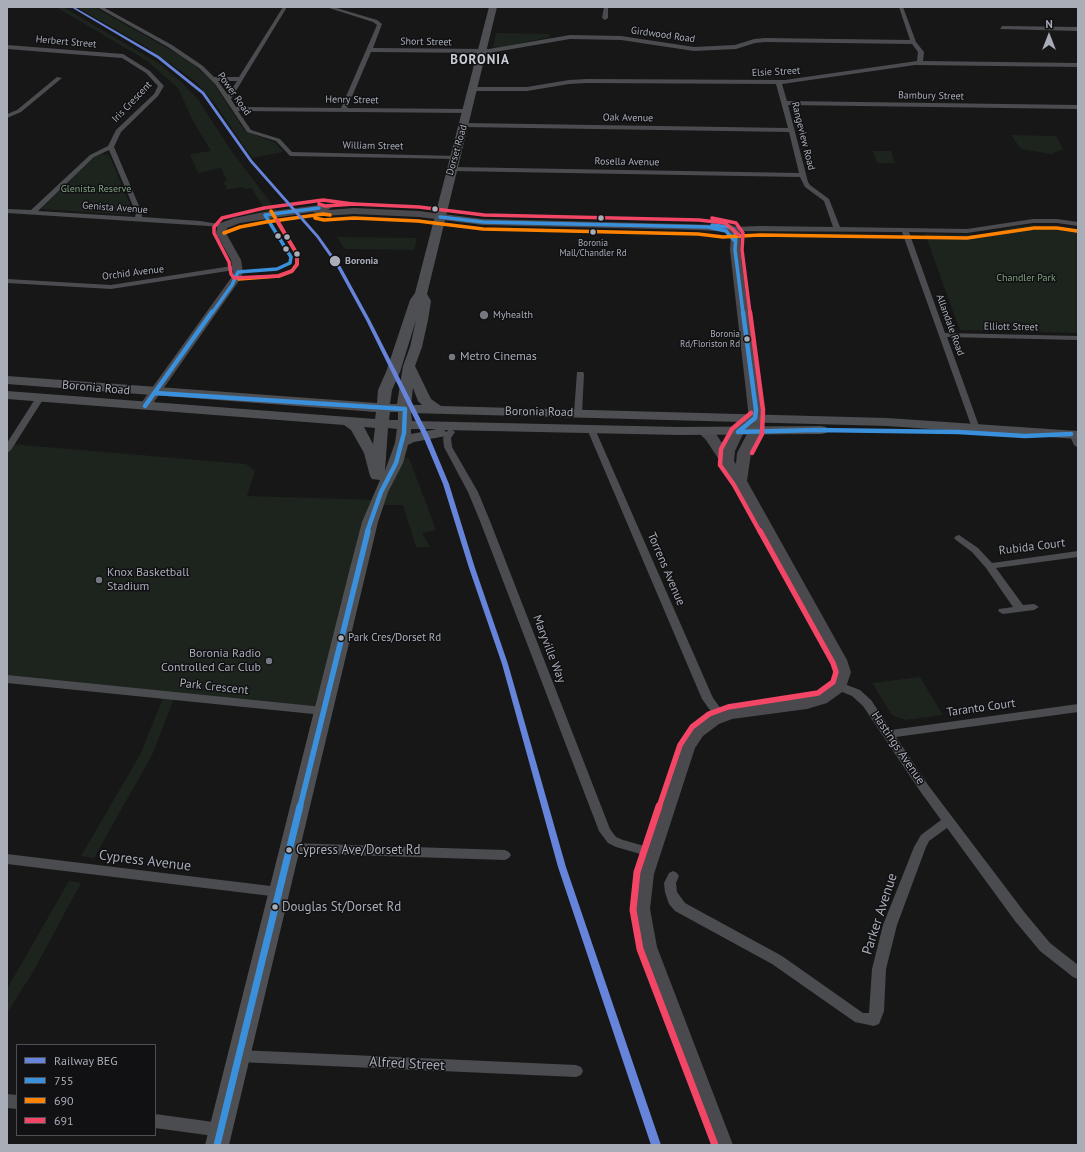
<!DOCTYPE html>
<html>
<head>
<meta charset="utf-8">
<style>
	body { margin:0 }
	#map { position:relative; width:1085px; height:1152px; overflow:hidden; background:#171717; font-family:"PT Sans",sans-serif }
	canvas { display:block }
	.frame { position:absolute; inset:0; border:8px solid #a8adb8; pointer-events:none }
	.legend { position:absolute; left:16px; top:1044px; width:140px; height:92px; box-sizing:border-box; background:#111113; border:1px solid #4d4f55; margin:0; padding:5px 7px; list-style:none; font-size:12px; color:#a8adb8 }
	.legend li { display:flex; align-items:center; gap:8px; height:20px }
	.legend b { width:20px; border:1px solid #4d4f55 }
	.north { position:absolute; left:1029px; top:16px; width:40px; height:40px; -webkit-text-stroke:3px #111113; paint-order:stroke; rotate:0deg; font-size:11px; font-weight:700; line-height:16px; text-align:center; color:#a8adb8 }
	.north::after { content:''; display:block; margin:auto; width:14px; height:18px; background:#a8adb8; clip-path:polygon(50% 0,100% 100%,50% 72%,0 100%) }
</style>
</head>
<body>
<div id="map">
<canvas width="1085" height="1152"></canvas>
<div class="frame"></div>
<ul class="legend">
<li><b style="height:5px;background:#6584da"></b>Railway BEG</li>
<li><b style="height:5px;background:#3a90db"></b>755</li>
<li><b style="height:5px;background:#ff8200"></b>690</li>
<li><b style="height:5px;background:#f34667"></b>691</li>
</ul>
<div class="north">N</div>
</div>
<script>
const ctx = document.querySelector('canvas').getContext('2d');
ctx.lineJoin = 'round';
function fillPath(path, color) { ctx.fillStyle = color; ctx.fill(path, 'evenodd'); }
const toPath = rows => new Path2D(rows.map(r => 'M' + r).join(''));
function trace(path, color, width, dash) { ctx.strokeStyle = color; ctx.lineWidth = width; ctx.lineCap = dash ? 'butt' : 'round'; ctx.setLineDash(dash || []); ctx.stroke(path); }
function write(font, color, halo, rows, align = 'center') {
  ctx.font = font + ' "PT Sans",sans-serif'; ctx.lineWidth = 3; ctx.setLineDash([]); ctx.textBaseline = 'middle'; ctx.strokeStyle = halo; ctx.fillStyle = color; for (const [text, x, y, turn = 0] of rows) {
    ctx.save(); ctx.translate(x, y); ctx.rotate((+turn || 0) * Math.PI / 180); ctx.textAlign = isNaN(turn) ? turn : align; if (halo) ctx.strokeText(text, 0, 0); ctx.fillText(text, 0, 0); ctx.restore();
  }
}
fillPath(toPath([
	[56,7,63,7,160,64,181,82,197,98,232,152,277,211,247,216,246,214,260,212,259,210,265,209,251,188,245,189,243,187,221,190,227,188,223,182,227,181,221,168,198,173,190,154,211,151,193,121,178,88,146,60],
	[76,7,94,7,187,59,212,81,245,131,276,143,283,152,252,158,216,105,195,81,145,46],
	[496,33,549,34,550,37,497,48,493,47],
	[1011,135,1056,136,1063,149,1051,154,1021,149],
	[873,151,891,151,895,163,877,163],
	[102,154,109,155,132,209,130,215,41,209,95,156],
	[1035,225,1078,228,1078,333,960,330,925,234,981,235,1015,227],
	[337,237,417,238,414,250,347,249,344,248],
	[10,444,246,464,255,471,247,496,378,500,398,458,409,458,436,530,422,533,430,547,416,547,403,505,376,505,323,711,175,696,152,755,94,858,81,856,140,755,164,695,7,679,7,450],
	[920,677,943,715,905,720,892,715,872,683],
	[69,881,81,883,33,972,7,1013,7,989]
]), '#1d241e');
fillPath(toPath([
	[97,7,103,7,172,45,203,66,214,77,239,77,283,7,287,7,231,99,236,107,341,108,377,25,373,22,326,7,333,7,377,20,382,24,373,48,489,49,570,35,621,36,694,47,735,45,754,39,765,38,910,40,899,7,903,7,916,42,924,52,923,61,1078,63,1078,67,915,65,782,84,787,101,1078,105,1078,109,788,105,808,182,810,185,829,199,840,227,967,229,1033,219,1057,219,1078,222,1078,226,1057,223,1033,223,967,233,909,232,945,333,1078,336,1078,340,947,337,979,426,975,429,972,428,902,232,733,231,730,229,733,227,760,226,833,227,824,201,805,187,800,177,452,171,449,169,452,167,799,173,789,132,465,127,462,125,465,123,788,128,776,84,587,83,569,84,527,91,473,91,470,89,473,87,527,87,569,80,587,79,785,80,917,61,918,52,912,44,765,42,755,43,736,49,694,51,621,40,570,39,489,53,371,52,347,108,468,109,471,111,468,113,238,111,251,130,280,139,292,152,456,156,458,157,458,159,290,156,276,141,247,132,215,84,199,68,168,47,97,7],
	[218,81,237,81,228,95,218,81],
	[604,7,608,7,608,18,605,20,602,18,604,7],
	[1002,26,1078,27,1078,31,1000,29,1002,26],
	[7,45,123,54,150,71,164,86,158,96,121,132,114,147,142,213,142,217,200,221,224,225,224,227,7,213,7,209,31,210,90,155,108,146,116,130,154,94,158,86,146,73,122,58,7,49,7,45],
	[109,150,136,213,135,217,38,211,94,157,109,150],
	[57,77,62,78,21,112,7,118,7,114,17,110,57,77],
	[238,265,242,267,241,269,111,289,7,283,7,279,111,285,238,265],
	[577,372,583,372,584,374,582,413,578,416,574,413,577,372],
	[40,395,44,398,11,450,7,453,7,443,37,396,40,395],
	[591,426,595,429,713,698,727,717,725,720,717,720,702,699,587,429,591,426],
	[451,429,455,432,451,438,452,447,478,492,490,521,610,829,616,837,623,840,655,849,657,852,655,855,651,857,616,847,608,843,599,831,480,521,468,492,444,447,443,438,448,430,451,429],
	[1073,431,1076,432,1078,435,1078,448,1074,445,1069,434,1073,431],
	[959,535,978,548,992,563,1078,551,1078,557,996,568,1023,605,1034,604,1039,607,1034,610,1003,614,998,611,999,609,1013,607,986,568,972,552,956,540,954,538,956,536,959,535],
	[7,675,323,707,327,708,329,711,327,714,323,715,7,683,7,675],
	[839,682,860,690,871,700,891,730,1078,704,1078,712,896,737,928,785,1025,913,1050,943,1078,965,1078,979,1073,977,1040,951,1015,921,947,828,929,841,926,847,897,925,886,969,884,1011,879,1024,874,1026,855,1022,772,964,675,911,669,904,665,892,664,883,669,873,673,871,677,873,679,876,676,883,677,892,685,903,782,956,863,1013,869,1013,872,969,883,925,914,847,921,835,941,820,920,791,863,706,852,696,835,689,834,686,835,683,839,682],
	[290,843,505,850,509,852,511,855,509,858,505,860,290,853,286,851,284,848,286,845,290,843],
	[7,854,279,887,284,888,285,892,284,896,279,897,7,864,7,854],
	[239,1050,576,1065,581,1067,583,1071,581,1075,576,1077,239,1062,234,1060,232,1056,234,1052,239,1050],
	[7,1094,17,1095,17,1109,7,1108,7,1094],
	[155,1114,221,1123,226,1125,228,1130,226,1135,221,1137,155,1128,155,1114]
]), '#4b4c50');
fillPath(toPath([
	[327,204,332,207,328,210,354,208,419,211,483,219,721,225,726,223,737,227,741,234,740,250,762,410,762,432,751,453,747,481,847,660,851,672,845,690,827,703,807,709,732,719,719,724,703,736,695,748,654,874,650,909,657,947,733,1145,711,1145,637,947,630,909,634,874,678,747,691,728,707,716,730,708,815,695,832,683,835,672,831,660,733,481,706,440,697,431,704,427,709,428,716,434,724,446,733,429,749,418,730,250,731,234,730,232,698,230,483,225,419,217,354,214,324,216,313,212,240,223,227,228,226,233,241,260,243,272,241,278,149,409,141,409,139,406,231,278,233,272,231,260,216,233,218,224,234,218,265,212,327,204],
	[749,430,737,453,736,464,734,461,735,451,743,434,749,430]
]), '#4a4a4e');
fillPath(toPath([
	[489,7,497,7,427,294,431,301,428,320,422,347,415,366,431,399,441,406,887,418,1078,431,1078,439,887,426,411,413,412,421,679,427,821,426,826,427,828,430,826,433,821,434,679,435,444,430,448,433,446,436,414,442,408,445,403,463,388,492,378,522,229,1145,205,1145,350,568,362,522,380,480,372,479,370,476,364,453,351,430,344,425,7,399,7,391,375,419,376,412,7,384,7,376,377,403,378,390,386,372,410,300,415,293,489,7],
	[416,320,410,347,403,366,397,404,390,404,392,390,400,372,416,320],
	[413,388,418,401,422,405,411,405,413,388],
	[390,412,398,412,398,420,389,420,390,412],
	[364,427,375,428,373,444,364,427],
	[388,428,397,429,395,443,385,471,388,428],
	[411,429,437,429,411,434,411,429]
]), '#4d4f52');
trace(toPath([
	[440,217,483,222,708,227,726,231,734,240],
	[712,225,728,227,733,229,736,234,735,250,743,313],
	[212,313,232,285,238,272,277,269,290,263,291,257,265,215,319,208]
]), '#3a90db', 3.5);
trace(toPath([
	[155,393,405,409,404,433,396,463,381,492,367,532],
	[145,406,212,312],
	[738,432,755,418,756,410,743,312],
	[738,432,817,430,958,432,1025,436,1071,434]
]), '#3a90db', 4.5);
trace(toPath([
	[300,807,368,531]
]), '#3a90db', 5.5);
trace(toPath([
	[217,1145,300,806]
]), '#3a90db', 7);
trace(toPath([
	[315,218,324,220,354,218,418,221,483,229,698,234,723,237,760,235,967,238,1034,228,1057,228,1077,231],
	[224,233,240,227,266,222,323,214,330,215],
	[239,279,279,276,292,271,297,264,297,254,271,211]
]), '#ff8200', 3.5);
trace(toPath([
	[319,204,325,206,354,204,419,207,484,215,699,220,725,223,739,235],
	[264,208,222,218,214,227,214,233,229,262,231,274,234,278,278,276,292,271,297,265,297,254,277,220],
	[264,208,323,200,353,204],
	[712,218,736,223,743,233,742,250,750,313]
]), '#f34667', 3.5);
trace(toPath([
	[750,312,763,410,762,434,752,453],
	[751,413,732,429,721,449,720,465,734,485,760,532]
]), '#f34667', 4.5);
trace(toPath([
	[659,807,680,745,692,727,709,714,728,707,818,693,833,682,836,672,833,663,760,531]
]), '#f34667', 5.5);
trace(toPath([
	[659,806,637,872,633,910,640,949,715,1145]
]), '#f34667', 7);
fillPath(toPath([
	[71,7,74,7,159,56,204,92,252,160,319,236,341,267,370,320,429,436,449,484,475,568,508,664,566,867,661,1145,651,1145,558,867,502,664,469,568,443,484,423,436,366,320,337,267,317,238,250,162,202,94,157,58,71,7]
]), '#6584da');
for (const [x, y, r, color] of [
	[435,209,3.5,"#a8adb8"],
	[601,218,3.5,"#a8adb8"],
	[593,232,3.5,"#a8adb8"],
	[278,236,3.5,"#a8adb8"],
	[287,237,3.5,"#a8adb8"],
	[286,249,3.5,"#a8adb8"],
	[297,254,3.5,"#a8adb8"],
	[335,261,6,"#a8adb8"],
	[484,315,5,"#757880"],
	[747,339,3.5,"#a8adb8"],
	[452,357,4,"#757880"],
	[99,580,4,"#757880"],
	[341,638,3.5,"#a8adb8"],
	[269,661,4,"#757880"],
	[289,850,3.5,"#a8adb8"],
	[275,907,3.5,"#a8adb8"]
]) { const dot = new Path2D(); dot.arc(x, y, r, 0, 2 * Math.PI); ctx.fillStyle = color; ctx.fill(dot); trace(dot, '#111113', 1.5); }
write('9px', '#a8adb8', '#111113', [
	["Boronia",593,243],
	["Mall/Chandler Rd",593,253],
	["Boronia",740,334,"right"],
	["Rd/Floriston Rd",740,344,"right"]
]);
write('10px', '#a8adb8', '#111113', [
	["Girdwood Road",663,35,8],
	["Herbert Street",66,42,5],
	["Short Street",426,42,1],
	["Elsie Street",776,72,-3],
	["Power Road",234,94,55],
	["Bambury Street",931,96,1],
	["Henry Street",352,100,1],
	["Iris Crescent",132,102,-46],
	["Oak Avenue",628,118,1],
	["Rangeview Road",803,136,76],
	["William Street",373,146,1],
	["Dorset Road",457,150,-74],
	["Rosella Avenue",627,162,1],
	["Genista Avenue",115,208,4],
	["Orchid Avenue",133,273,-7],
	["Allandale Road",950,325,70],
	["Elliott Street",1011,327,1]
]);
write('10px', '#7fa381', '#111113', [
	["Glenista Reserve",96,189],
	["Chandler Park",1026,278]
]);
write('bold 10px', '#a8adb8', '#111113', [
	["Boronia",345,261]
], 'left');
write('10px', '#a8adb8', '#111113', [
	["Myhealth",493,315]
], 'left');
write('11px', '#a8adb8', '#111113', [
	["Park Cres/Dorset Rd",348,638]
], 'left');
write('12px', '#a8adb8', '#111113', [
	["Metro Cinemas",460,357],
	["Knox Basketball",107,573],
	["Stadium",107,587],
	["Boronia Radio",261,654,"right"],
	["Controlled Car Club",261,668,"right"]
], 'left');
write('12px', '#a8adb8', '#111113', [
	["Boronia Road",96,388,5],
	["Boronia Road",539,412,1],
	["Rubida Court",1032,547,-7],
	["Torrens Avenue",666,569,67],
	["Maryville Way",549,649,69],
	["Park Crescent",214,687,6],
	["Taranto Court",981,708,-8],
	["Hastings Avenue",898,748,56]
]);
ctx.letterSpacing = '1px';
write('bold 13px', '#c9ccd4', '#111113', [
	["BORONIA",480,60]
]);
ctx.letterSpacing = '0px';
write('13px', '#a8adb8', '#111113', [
	["Cypress Ave/Dorset Rd",296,850],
	["Douglas St/Dorset Rd",282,907]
], 'left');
write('14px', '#a8adb8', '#111113', [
	["Cypress Avenue",145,861,7],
	["Parker Avenue",880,914,-72],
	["Alfred Street",407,1064,3]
]);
</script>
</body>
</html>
